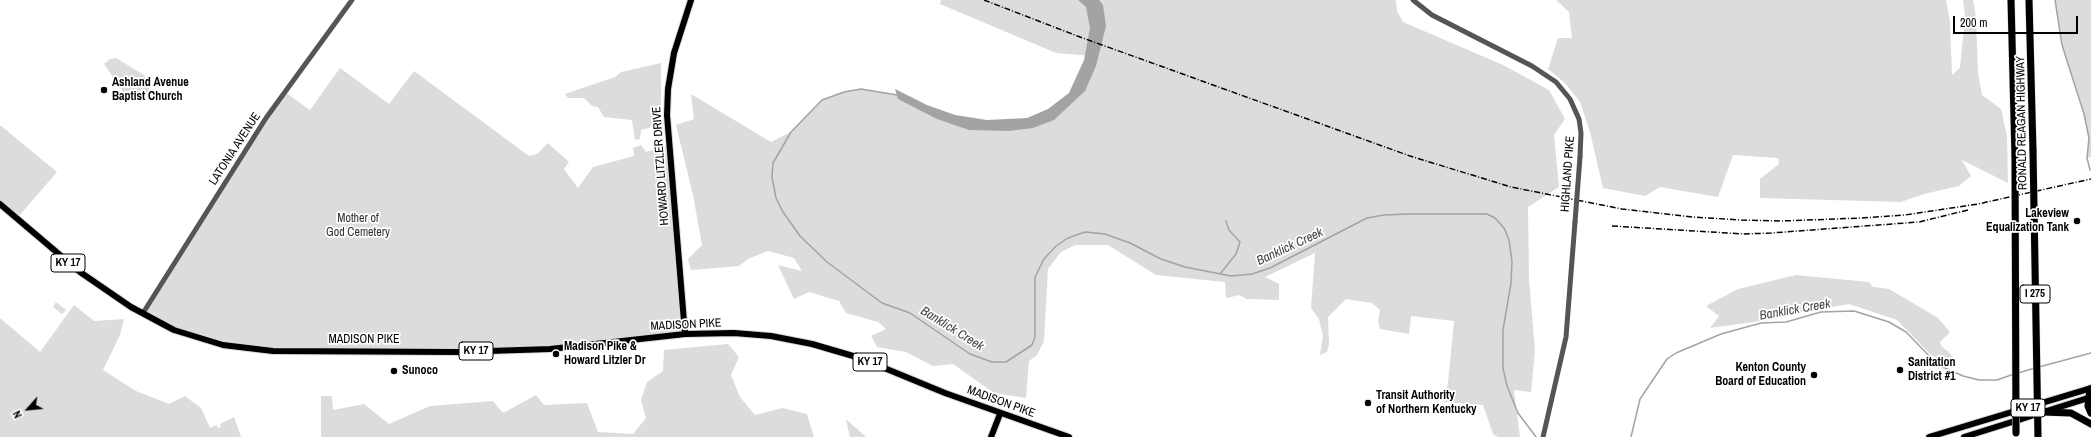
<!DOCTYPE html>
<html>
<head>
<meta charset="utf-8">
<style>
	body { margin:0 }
	#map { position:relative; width:2091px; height:437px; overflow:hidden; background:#fff; font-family:"Archivo Narrow",sans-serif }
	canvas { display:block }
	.north { position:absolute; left:8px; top:389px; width:40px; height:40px; -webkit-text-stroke:3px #fff; paint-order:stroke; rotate:243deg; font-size:11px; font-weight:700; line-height:16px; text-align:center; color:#000 }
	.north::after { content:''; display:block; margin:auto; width:14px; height:18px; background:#000; clip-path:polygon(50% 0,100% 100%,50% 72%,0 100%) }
	.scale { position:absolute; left:1953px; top:16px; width:125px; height:18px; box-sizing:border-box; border:2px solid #000; border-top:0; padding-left:5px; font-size:12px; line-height:14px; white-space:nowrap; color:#000; -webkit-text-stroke:3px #fff; paint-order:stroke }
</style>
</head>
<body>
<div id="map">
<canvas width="2091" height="437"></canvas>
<div class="north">N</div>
<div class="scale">200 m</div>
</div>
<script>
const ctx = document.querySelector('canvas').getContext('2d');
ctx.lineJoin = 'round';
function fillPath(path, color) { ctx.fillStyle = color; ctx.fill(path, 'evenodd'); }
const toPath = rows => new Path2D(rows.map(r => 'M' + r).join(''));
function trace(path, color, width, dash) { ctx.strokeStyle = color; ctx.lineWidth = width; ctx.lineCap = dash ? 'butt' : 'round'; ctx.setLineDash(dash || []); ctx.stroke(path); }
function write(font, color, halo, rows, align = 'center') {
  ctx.font = font + ' "Archivo Narrow",sans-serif'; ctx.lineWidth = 3.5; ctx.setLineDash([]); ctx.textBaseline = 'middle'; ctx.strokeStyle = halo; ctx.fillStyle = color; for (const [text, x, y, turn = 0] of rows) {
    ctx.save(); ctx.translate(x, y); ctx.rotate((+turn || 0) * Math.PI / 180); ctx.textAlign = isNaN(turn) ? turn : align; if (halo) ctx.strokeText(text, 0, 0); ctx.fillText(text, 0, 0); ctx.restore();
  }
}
fillPath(toPath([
	[941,0,1396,0,1397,11,1403,22,1503,65,1549,90,1565,119,1554,135,1559,187,1528,207,1529,279,1535,350,1531,392,1514,390,1520,437,1498,437,1493,434,1483,405,1443,402,1448,383,1454,321,1411,316,1409,334,1380,329,1378,322,1380,310,1372,303,1346,299,1328,317,1329,344,1327,352,1320,355,1323,336,1319,319,1311,308,1315,253,1265,277,1279,284,1279,300,1246,299,1240,295,1226,298,1225,282,1156,275,1108,245,1075,245,1061,252,1048,269,1044,341,1037,355,1029,361,1026,398,994,393,953,364,933,366,906,352,877,347,871,336,886,329,878,322,846,313,839,301,809,292,794,299,778,265,802,271,794,258,768,251,748,259,739,266,691,270,688,259,702,245,693,195,676,125,694,119,691,94,771,142,791,132,822,100,844,92,861,89,895,94,915,104,968,123,1027,123,1073,94,1092,56,1056,53,940,4],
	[1556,0,1946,0,1950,22,1952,75,1960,68,1965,16,1963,0,1973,0,1976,17,1978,73,1982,95,2001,109,2007,136,2008,183,1962,160,1971,176,1959,186,1924,194,1901,202,1760,198,1760,179,1779,164,1778,158,1733,155,1718,197,1660,187,1645,196,1603,188,1590,132,1580,102,1565,83,1548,69,1558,38,1572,38,1569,12],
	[2055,0,2091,0,2091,157,2087,158,2089,138,2084,114,2062,45],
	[116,58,144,75,149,85,150,95,141,96,123,92,104,64,110,59],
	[661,63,661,121,649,128,641,130,640,139,635,140,632,120,604,117,598,107,592,106,584,98,568,98,565,94,615,77,621,72],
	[340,68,389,104,414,71,529,156,537,154,548,143,569,162,564,169,578,188,593,167,634,156,633,148,641,145,646,152,668,146,685,334,550,349,289,351,205,341,143,313,285,92,310,110],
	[0,125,57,172,19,216,0,200],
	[1796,275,1869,282,1873,287,1889,289,1938,318,1950,332,1940,342,1942,347,1949,352,1957,363,1948,365,1931,355,1897,320,1849,304,1798,313,1776,319,1710,328,1719,316,1706,306,1738,289],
	[56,302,66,310,62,314,53,307],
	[74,305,94,321,124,319,120,335,103,370,136,391,169,404,185,396,201,408,210,428,217,425,218,428,221,427,220,424,234,417,241,437,0,437,0,318,40,352],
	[728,344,739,357,731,375,740,397,755,415,782,408,807,414,814,437,321,437,321,396,332,396,333,410,364,404,389,424,430,406,493,401,503,413,536,395,544,405,587,403,598,432,633,434,646,418,641,400,647,382,663,371,664,350],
	[846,419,866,437,850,437]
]), '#dcdcdc');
fillPath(toPath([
	[1078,0,1099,0,1103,5,1106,26,1096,66,1085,91,1054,120,1033,128,1009,131,969,130,937,119,898,99,895,89,927,105,955,115,987,120,1027,118,1048,109,1069,93,1084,60,1090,28,1086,7]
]), '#a3a3a3');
trace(toPath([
	[2055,0,2062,45,2084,114,2089,138,2087,158,2090,170],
	[897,95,861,89,844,92,822,100,791,132,773,163,772,177,776,198,783,212,800,236,827,262,882,303,910,313,970,354,992,362,1006,362,1032,345,1035,337,1035,277,1044,259,1056,246,1068,238,1085,232,1105,234,1130,243,1161,259,1185,267,1231,276,1252,274,1270,268,1367,218,1384,215,1408,214,1487,214,1495,218,1504,228,1509,240,1512,261,1511,283,1503,330,1503,368,1507,386,1518,413,1536,437],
	[1220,274,1236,254,1240,242,1229,230,1226,221],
	[2039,367,2091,353],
	[2018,373,2035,368],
	[1631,437,1640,399,1667,359,1676,353,1721,334,1761,323,1786,322,1821,312,1854,311,1889,322,1906,332,1938,365,1963,376,1979,380,1997,380,2014,374]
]), '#a3a3a3', 1.5);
const major = toPath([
	[0,204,80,272,131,307,174,330,223,345,273,351,458,352,550,349,685,334,734,333,771,336,812,344,860,358,945,393,1069,437],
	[685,334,667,115,668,89,674,53,691,0],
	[991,437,1000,414],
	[1929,437,2091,388],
	[1964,437,2091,397]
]);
const highway = toPath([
	[2011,0,2015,157],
	[2029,0,2033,151],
	[2090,389,2088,406,2091,413],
	[2043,412,2071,413,2091,424]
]);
trace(major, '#dbdbdb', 8);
trace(highway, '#dbdbdb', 8);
trace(toPath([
	[1413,0,1432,15,1532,66,1556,82,1570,99,1579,119,1581,133,1580,157],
	[143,313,266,118,352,0],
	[1543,437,1566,337,1575,222]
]), '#555', 5);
trace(major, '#000', 6);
trace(highway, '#000', 7);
trace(toPath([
	[984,0,1080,37,1410,156,1511,187,1622,209,1693,217,1741,220,1781,221,1862,218,1905,215,1978,204,2091,179],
	[1612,226,1744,234,1771,233,1919,222,1968,210]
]), '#000', 1.5, [6, 2, 1, 2]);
const highwayBridge = toPath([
	[2033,151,2038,437],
	[2015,157,2016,433]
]);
trace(highwayBridge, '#dbdbdb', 8, []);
trace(toPath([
	[1575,222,1580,157]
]), '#555', 5);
trace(highwayBridge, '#000', 7);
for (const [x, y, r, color] of [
	[104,90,4,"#000"],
	[2077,221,4,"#000"],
	[556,354,4,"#000"],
	[1900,370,4,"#000"],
	[394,371,4,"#000"],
	[1814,375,4,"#000"],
	[1368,403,4,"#000"]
]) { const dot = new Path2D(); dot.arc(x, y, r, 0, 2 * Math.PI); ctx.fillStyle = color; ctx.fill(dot); trace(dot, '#fff', 1.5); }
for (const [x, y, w] of [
	[68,263,34],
	[2035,294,30],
	[476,351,34],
	[870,362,34],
	[2028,408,34]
]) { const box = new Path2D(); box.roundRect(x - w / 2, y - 9, w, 18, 3); ctx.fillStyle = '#fff'; ctx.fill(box); trace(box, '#000', 1); }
write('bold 11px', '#000', null, [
	["KY 17",68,263],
	["I 275",2035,294],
	["KY 17",476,351],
	["KY 17",870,362],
	["KY 17",2028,408]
]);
write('bold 12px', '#000', '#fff', [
	["Ashland Avenue",112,83],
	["Baptist Church",112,97],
	["Lakeview",2069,214,"right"],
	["Equalization Tank",2069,228,"right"],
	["Madison Pike &",564,347],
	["Howard Litzler Dr",564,361],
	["Sanitation",1908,363],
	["District #1",1908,377],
	["Kenton County",1806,368,"right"],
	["Board of Education",1806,382,"right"],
	["Sunoco",402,371],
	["Transit Authority",1376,396],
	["of Northern Kentucky",1376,410]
], 'left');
write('12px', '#000', '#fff', [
	["RONALD REAGAN HIGHWAY",2022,123,-91],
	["LATONIA AVENUE",235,149,-57],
	["HOWARD LITZLER DRIVE",661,166,-94],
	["HIGHLAND PIKE",1568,174,-86],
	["MADISON PIKE",686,325,-3],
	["MADISON PIKE",364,340],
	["MADISON PIKE",1001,402,20]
]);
write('12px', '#333', '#fff', [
	["Mother of",358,219],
	["God Cemetery",358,233]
]);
write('italic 13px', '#444', '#fff', [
	["Banklick Creek",1290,247,-25],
	["Banklick Creek",1795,310,-10],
	["Banklick Creek",952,329,32]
]);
</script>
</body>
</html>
